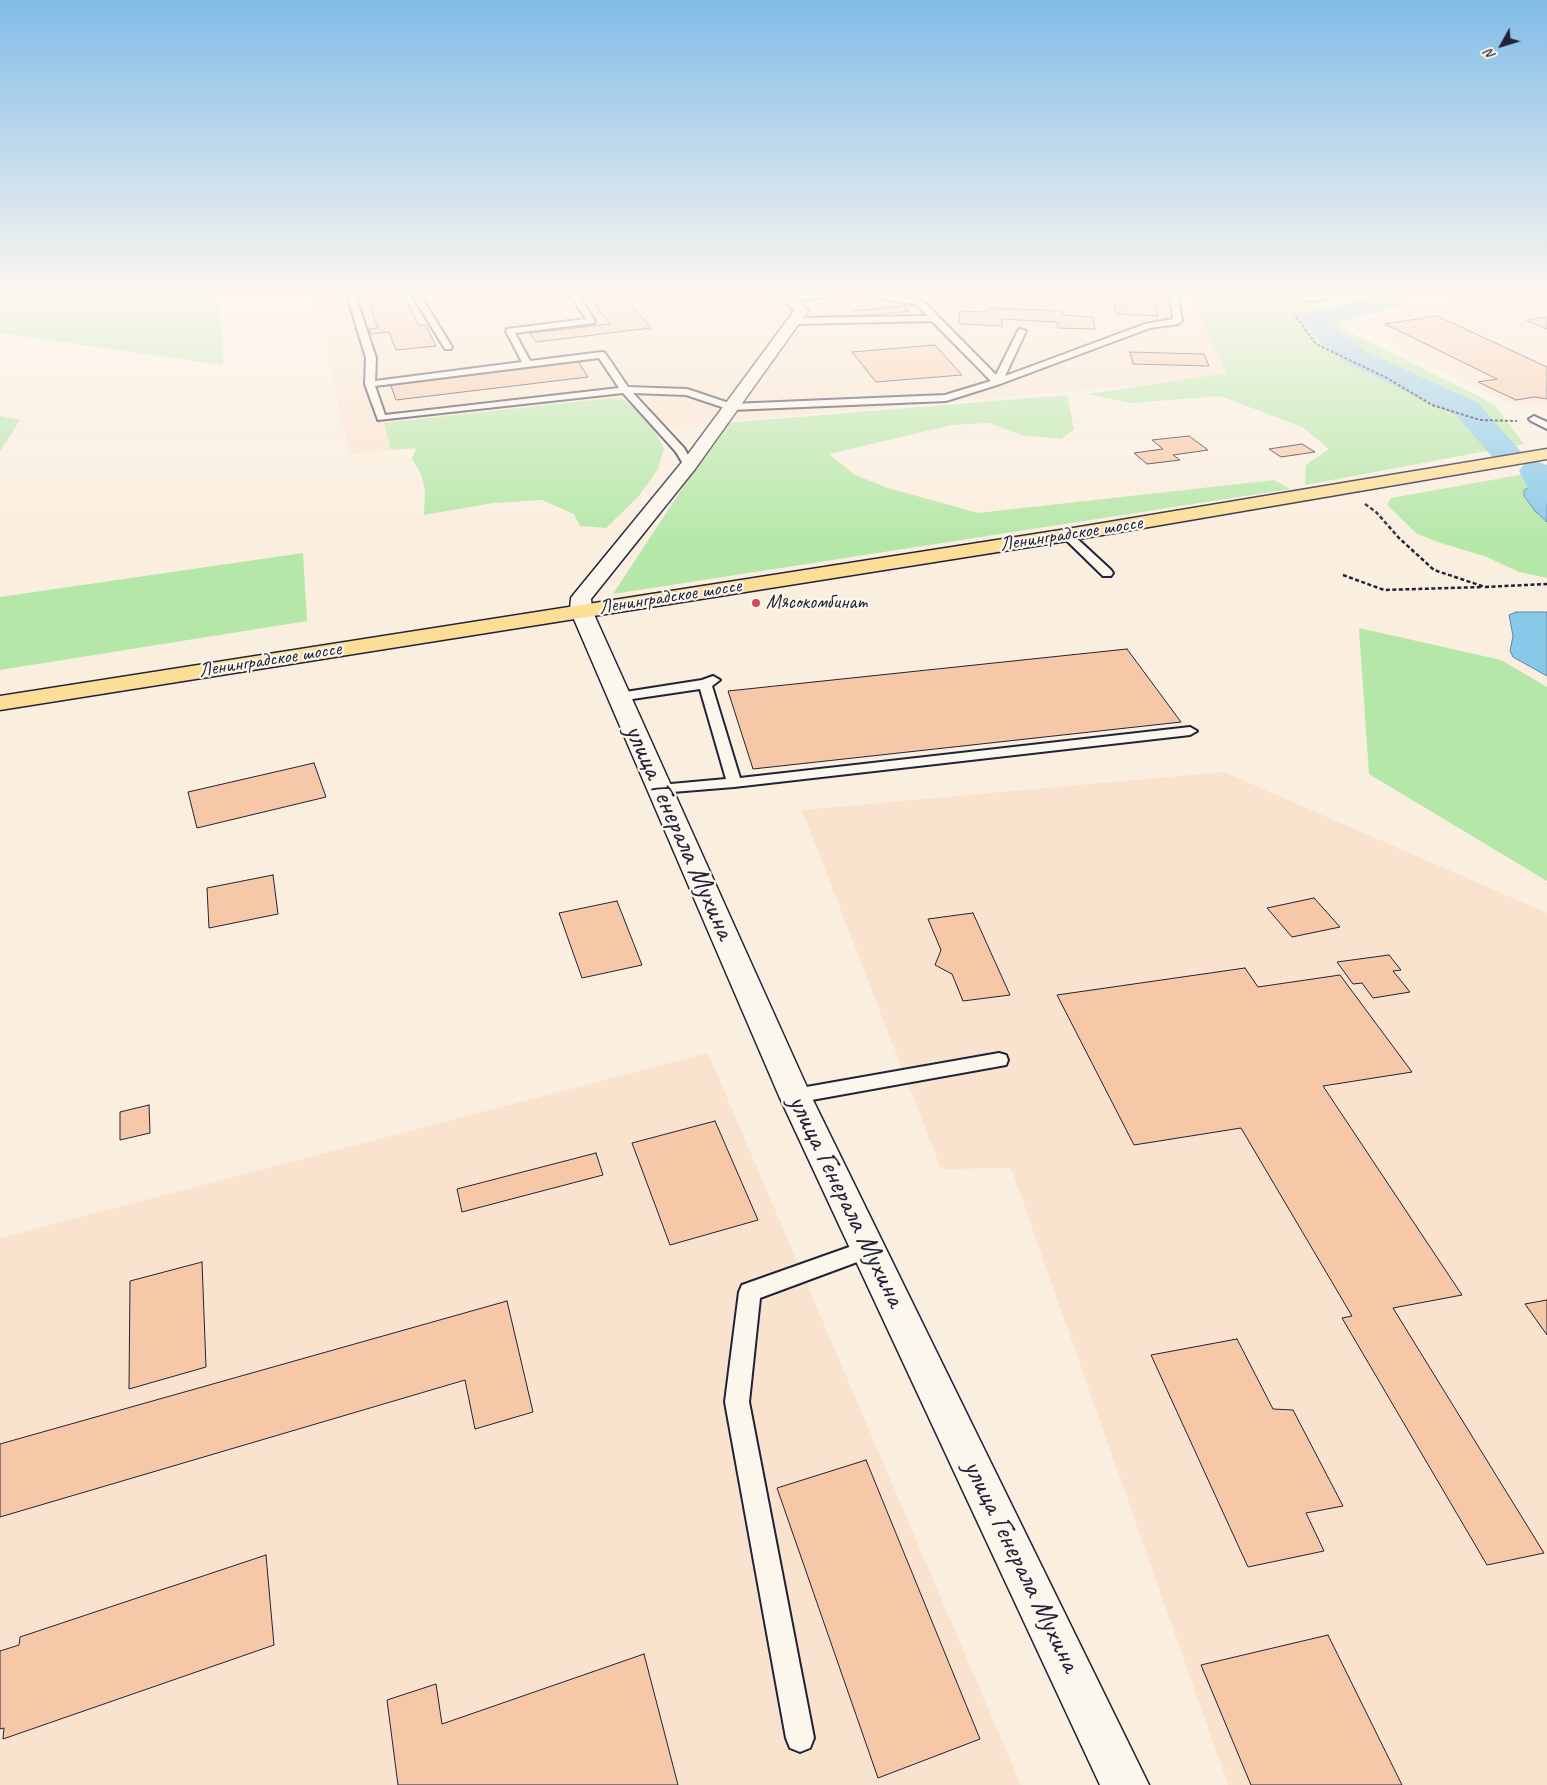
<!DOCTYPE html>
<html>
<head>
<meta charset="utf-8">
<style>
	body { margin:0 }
	#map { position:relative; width:1547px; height:1785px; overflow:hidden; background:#faeede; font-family:Caveat,sans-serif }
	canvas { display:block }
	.north { position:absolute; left:1477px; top:20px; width:50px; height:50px; -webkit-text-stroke:4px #fbf7ec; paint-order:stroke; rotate:231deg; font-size:14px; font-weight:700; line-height:20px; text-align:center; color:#22223b }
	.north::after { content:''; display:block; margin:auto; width:18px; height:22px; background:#22223b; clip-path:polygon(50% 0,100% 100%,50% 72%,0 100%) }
</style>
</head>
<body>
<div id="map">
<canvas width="1547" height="1785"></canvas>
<div class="north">N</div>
</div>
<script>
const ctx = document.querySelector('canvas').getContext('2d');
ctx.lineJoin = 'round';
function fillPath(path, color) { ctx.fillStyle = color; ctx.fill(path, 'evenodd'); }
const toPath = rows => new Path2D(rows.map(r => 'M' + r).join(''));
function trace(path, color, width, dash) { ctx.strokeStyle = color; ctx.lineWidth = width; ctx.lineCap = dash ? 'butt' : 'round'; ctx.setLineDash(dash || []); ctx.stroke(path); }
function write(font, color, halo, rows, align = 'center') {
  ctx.font = font + ' Caveat,sans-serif'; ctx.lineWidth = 4.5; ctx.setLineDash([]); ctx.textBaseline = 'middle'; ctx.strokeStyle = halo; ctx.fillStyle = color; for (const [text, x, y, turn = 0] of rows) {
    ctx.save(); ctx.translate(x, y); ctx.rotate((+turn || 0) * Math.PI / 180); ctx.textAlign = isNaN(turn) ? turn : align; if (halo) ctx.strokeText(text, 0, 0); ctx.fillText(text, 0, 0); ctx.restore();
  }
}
fillPath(toPath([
	[313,295,1172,295,1247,376,350,454],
	[1450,295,1547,295,1547,406,1515,406,1350,325,1416,305,1449,298],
	[1224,772,1547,913,1547,1785,1228,1785,1011,1168,941,1169,802,810],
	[708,1053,1021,1785,0,1785,0,1238]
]), '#f9e3ce');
fillPath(toPath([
	[0,295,220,295,223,365,0,333],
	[1189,295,1309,303,1362,314,1340,327,1494,404,1524,444,1305,485,1306,465,1329,449,1302,427,1220,396,1132,403,1088,394,1227,373],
	[1067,395,1074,429,1061,439,1021,435,989,423,952,425,829,454,855,475,888,488,978,513,1274,480,1290,489,613,594,725,423],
	[612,398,622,399,628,402,653,428,664,448,658,469,638,497,606,528,580,526,574,514,542,500,493,503,424,515,425,489,421,474,412,459,416,448,391,450,384,423],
	[0,416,20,420,0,451],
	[1547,470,1547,578,1519,572,1487,557,1438,542,1416,533,1387,505,1391,498],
	[303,553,307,621,0,670,0,597],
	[1359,628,1501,660,1547,687,1547,881,1369,774]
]), '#b5e7a8');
const water = toPath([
	[1530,487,1547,488,1547,522,1535,511,1524,496,1524,490,1530,487],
	[1516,612,1547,612,1547,676,1513,657,1510,651,1513,636,1509,615,1516,612]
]);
fillPath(water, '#88c9e9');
trace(water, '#5f86a3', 1);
fillPath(toPath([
	[1383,295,1408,295,1403,306,1332,323,1365,351,1478,403,1521,452,1516,459,1505,461,1494,459,1456,415,1345,363,1299,320,1303,314,1383,295],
	[1535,461,1547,465,1547,504,1535,501,1519,471,1524,464,1535,461]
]), '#88c9e9');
const building = toPath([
	[366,295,404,295,418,325,426,325,436,346,396,350,389,332,371,334,369,329,378,328,366,295],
	[587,295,623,295,651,328,536,342,530,333,610,324,587,295],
	[1124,295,1153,295,1158,316,1116,314,1114,304,1125,305,1124,295],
	[904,306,910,311,860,316,854,311,904,306],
	[989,308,1062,311,1062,315,1093,317,1095,329,1058,328,1057,322,1002,319,1002,326,959,324,960,311,989,312,989,308],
	[1437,316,1547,367,1547,399,1535,397,1516,400,1478,382,1497,379,1385,324,1437,316],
	[1547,317,1547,329,1526,320,1547,317],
	[935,345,962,375,876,382,852,352,935,345],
	[1130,352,1204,354,1209,366,1133,364,1130,352],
	[578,361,588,377,396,400,390,383,578,361],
	[1189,436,1208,450,1173,455,1180,460,1147,464,1134,453,1163,449,1152,440,1189,436],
	[1302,444,1315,452,1281,457,1269,449,1302,444],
	[1127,649,1181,722,753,769,728,691,1127,649],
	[314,763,326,797,197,828,188,792,314,763],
	[273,875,278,914,209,928,207,888,273,875],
	[1314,898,1340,927,1292,937,1267,908,1314,898],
	[617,901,642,965,582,978,559,913,617,901],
	[973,913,1010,995,963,1001,952,974,935,965,941,950,928,919,973,913],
	[1389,955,1401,970,1393,971,1410,992,1373,998,1362,983,1353,984,1337,962,1389,955],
	[1245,968,1258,987,1340,975,1412,1072,1323,1086,1462,1295,1393,1308,1544,1553,1487,1565,1342,1318,1352,1316,1241,1128,1134,1145,1057,995,1245,968],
	[149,1105,150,1133,120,1140,120,1112,149,1105],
	[715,1121,758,1220,670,1245,632,1143,715,1121],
	[596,1153,603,1175,462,1212,457,1189,596,1153],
	[202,1262,206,1367,129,1389,130,1281,202,1262],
	[1547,1300,1547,1335,1525,1304,1547,1300],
	[507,1301,533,1412,475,1429,465,1380,0,1517,0,1444,507,1301],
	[1237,1339,1273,1409,1293,1410,1343,1506,1306,1513,1324,1551,1248,1567,1151,1355,1237,1339],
	[866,1460,980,1739,878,1778,777,1488,866,1460],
	[266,1555,274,1645,3,1739,4,1728,0,1729,0,1651,19,1645,20,1637,266,1555],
	[1328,1635,1402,1785,1251,1785,1201,1665,1328,1635],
	[644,1654,678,1785,398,1785,387,1700,436,1684,442,1724,644,1654]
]);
fillPath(building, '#f7c8a7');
trace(building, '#22223b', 1);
const service = toPath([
	[347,295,355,295,376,358,375,381,522,362,506,331,507,329,586,319,570,295,578,295,595,321,594,323,515,333,530,361,602,352,605,353,628,387,687,389,732,404,945,395,991,381,932,321,794,324,790,321,794,318,928,316,917,305,874,297,870,295,885,295,923,301,996,375,1019,329,1026,331,1005,376,1145,324,1173,319,1170,295,1178,295,1182,321,1178,324,1150,328,1000,384,946,401,731,410,686,395,633,393,684,448,694,465,689,468,685,467,676,452,623,393,378,420,365,384,366,358,347,295],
	[599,358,619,388,385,415,375,386,599,358],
	[412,295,420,295,452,347,451,349,445,349,412,295],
	[804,295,834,295,830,297,790,300,786,298,790,296,804,295],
	[1534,416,1547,422,1547,429,1531,421,1529,419,1534,416],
	[1067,532,1071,533,1111,570,1113,573,1111,576,1103,576,1063,537,1061,535,1067,532],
	[713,676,720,680,712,686,740,778,1190,727,1197,731,1190,735,734,787,660,793,655,792,653,789,655,786,660,785,726,779,700,689,619,701,612,697,619,693,702,680,713,676],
	[999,1053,1006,1055,1008,1060,1006,1065,795,1103,788,1101,785,1096,788,1091,795,1089,999,1053],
	[869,1240,876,1243,880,1249,876,1255,760,1298,749,1402,814,1738,810,1748,800,1752,790,1748,786,1738,725,1402,739,1292,742,1285,869,1240]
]);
const minor = toPath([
	[779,295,793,295,808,311,695,469,591,599,592,610,811,1096,1149,1785,1100,1785,779,1096,570,610,571,598,574,594,683,461,794,311,779,295],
	[1278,295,1331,295,1329,298,1320,301,1285,299,1278,295]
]);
const primary = toPath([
	[1547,449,1547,459,1067,541,0,710,0,696,1067,529,1547,449]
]);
trace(service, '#22223b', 4);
trace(minor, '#22223b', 3);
trace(primary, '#22223b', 3);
trace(toPath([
	[1293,313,1316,344,1387,378,1432,405,1480,420,1517,421]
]), '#22223b', 2, [3, 2]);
trace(toPath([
	[1365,504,1376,512,1399,538,1434,570,1485,587,1547,584],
	[1343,575,1384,590,1482,587]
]), '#22223b', 2.5, [4, 2.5]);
fillPath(service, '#fbf7ec');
fillPath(minor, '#fbf7ec');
fillPath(primary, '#fdde96');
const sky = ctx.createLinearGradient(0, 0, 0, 544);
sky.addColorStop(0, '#81bce8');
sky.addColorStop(0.54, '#fdf7f0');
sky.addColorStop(1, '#fdf7f000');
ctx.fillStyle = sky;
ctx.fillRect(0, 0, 1547, 544);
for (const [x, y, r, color] of [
	[756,603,5,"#d1495b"]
]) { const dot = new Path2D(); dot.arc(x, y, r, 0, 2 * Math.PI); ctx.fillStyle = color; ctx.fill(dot); trace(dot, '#fbf7ec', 2); }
write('20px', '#22223b', '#fbf7ec', [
	["Ленинградское шоссе",1071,534,-9],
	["Ленинградское шоссе",670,597,-9],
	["Ленинградское шоссе",270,660,-9]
]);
write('20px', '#22223b', '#fbf7ec', [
	["Мясокомбинат",766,603]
], 'left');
write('29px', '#22223b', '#fbf7ec', [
	["улица Генерала Мухина",679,832,66],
	["улица Генерала Мухина",846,1201,64],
	["улица Генерала Мухина",1021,1566,64]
]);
</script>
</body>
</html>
